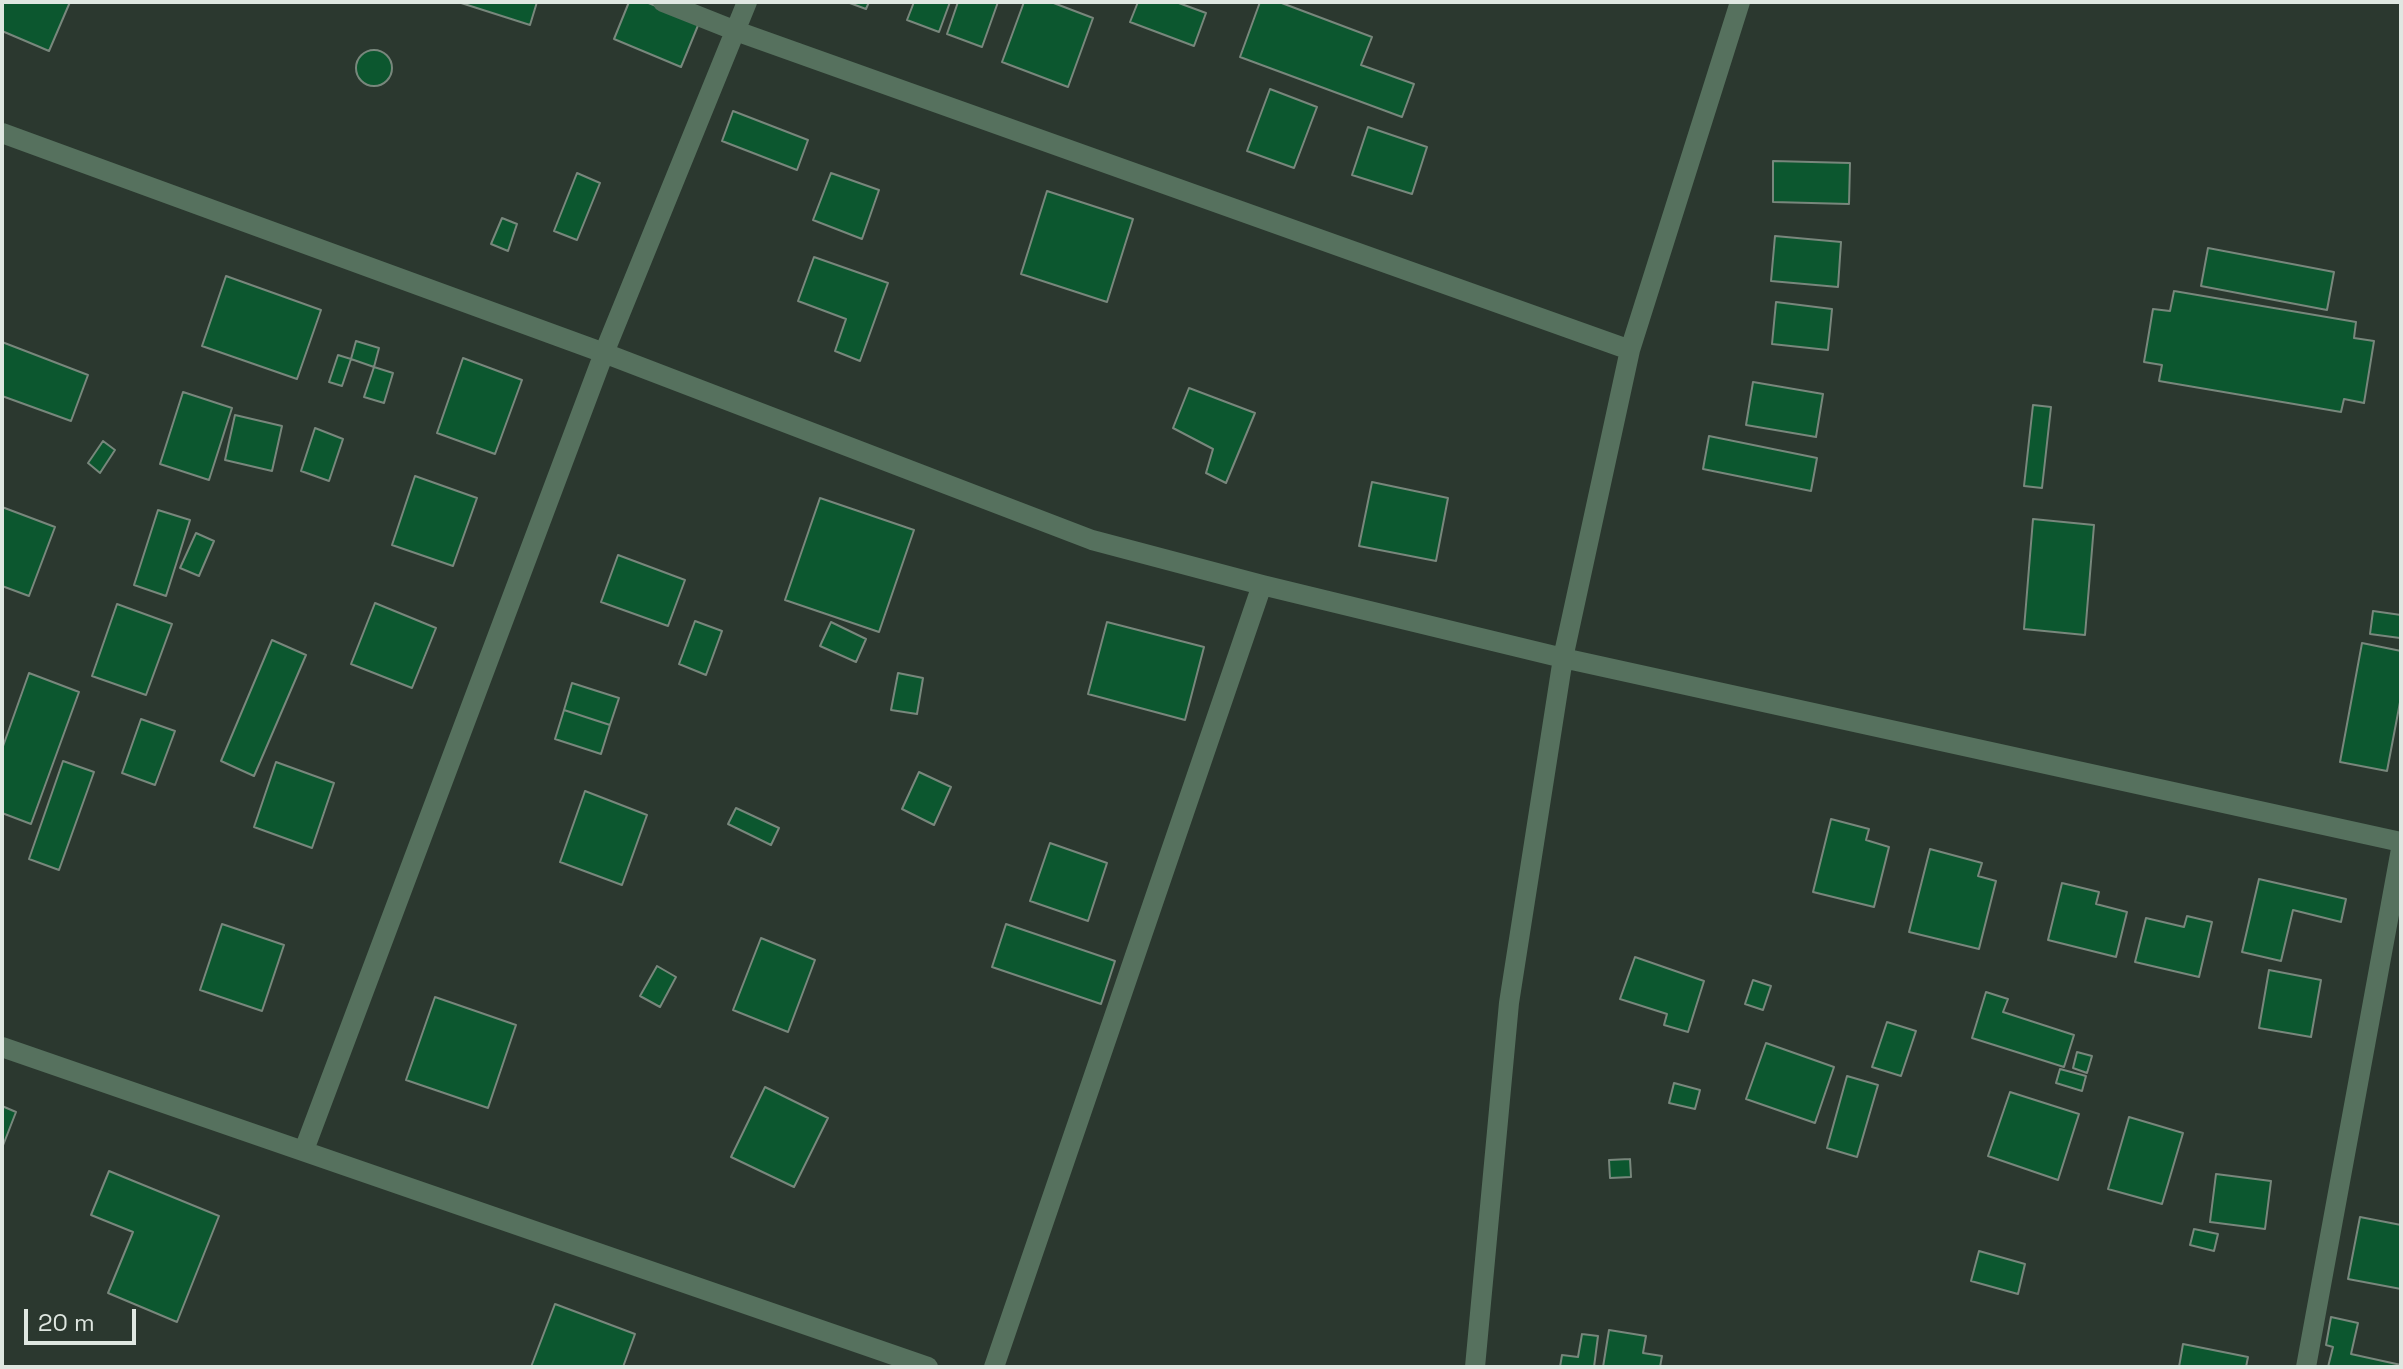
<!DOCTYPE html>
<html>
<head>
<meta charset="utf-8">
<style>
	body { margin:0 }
	#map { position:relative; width:2403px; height:1369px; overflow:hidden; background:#2b382f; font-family:"Space Grotesk",sans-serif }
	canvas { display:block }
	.frame { position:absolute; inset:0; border:4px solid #dfe7e1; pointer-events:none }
	.scale { position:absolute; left:24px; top:1309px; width:112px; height:36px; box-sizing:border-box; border:4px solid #dfe7e1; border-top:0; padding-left:10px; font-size:24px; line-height:28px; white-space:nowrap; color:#dfe7e1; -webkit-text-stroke:6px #2b382f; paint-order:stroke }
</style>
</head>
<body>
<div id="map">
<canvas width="2403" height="1369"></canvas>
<div class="frame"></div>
<div class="scale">20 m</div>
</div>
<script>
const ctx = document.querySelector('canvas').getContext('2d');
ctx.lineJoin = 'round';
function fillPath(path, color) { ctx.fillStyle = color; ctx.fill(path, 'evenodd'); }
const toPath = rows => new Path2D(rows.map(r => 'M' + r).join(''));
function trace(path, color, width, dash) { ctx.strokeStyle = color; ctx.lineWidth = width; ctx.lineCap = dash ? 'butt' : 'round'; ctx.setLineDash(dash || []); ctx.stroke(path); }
const building = toPath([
	[2,2,70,2,49,51,2,31,2,2],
	[458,2,537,2,530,25,458,2],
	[629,2,646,2,699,23,681,67,614,39,629,2],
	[847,2,869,2,866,9,847,2],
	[914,2,950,2,939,32,907,20,914,2],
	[958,2,998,2,982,47,947,34,958,2],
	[1024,2,1051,2,1093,18,1068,87,1002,62,1024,2],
	[1138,2,1176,2,1206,13,1194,46,1130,22,1138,2],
	[1260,2,1279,2,1372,37,1361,65,1414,84,1402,117,1240,57,1260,2],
	'356 68a18 18 0 1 1 36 0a18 18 0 1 1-36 0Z',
	[1270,89,1317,107,1294,168,1247,151,1270,89],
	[733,111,808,140,797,170,722,141,733,111],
	[1368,127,1427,147,1412,194,1352,175,1368,127],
	[1773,161,1850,163,1849,204,1773,202,1773,161],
	[577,173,600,183,577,240,554,231,577,173],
	[831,173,879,190,862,239,813,220,831,173],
	[1047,191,1133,219,1107,302,1021,274,1047,191],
	[502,218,517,224,508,251,491,244,502,218],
	[1775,236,1841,242,1838,287,1771,281,1775,236],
	[2208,248,2334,272,2327,310,2201,286,2208,248],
	[814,257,888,283,860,361,835,351,846,319,798,301,814,257],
	[226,276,321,310,297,379,202,346,226,276],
	[2174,291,2356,322,2354,338,2374,341,2364,403,2344,399,2341,412,2159,381,2162,365,2144,362,2153,309,2170,311,2174,291],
	[1776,302,1832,309,1828,350,1772,344,1776,302],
	[356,341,379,348,374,367,351,359,356,341],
	[2,342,88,375,71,421,2,396,2,342],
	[338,355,351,359,342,386,329,382,338,355],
	[463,358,522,380,495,454,437,433,463,358],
	[374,367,393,373,384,403,364,397,374,367],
	[1753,382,1823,394,1816,437,1746,425,1753,382],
	[1189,388,1255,413,1226,483,1206,473,1213,449,1173,428,1189,388],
	[183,392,232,408,209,480,160,464,183,392],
	[2033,405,2051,407,2042,488,2024,486,2033,405],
	[235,415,282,426,272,471,225,460,235,415],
	[315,428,343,439,329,481,301,471,315,428],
	[1709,436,1817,458,1811,491,1703,469,1709,436],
	[103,441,115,450,100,473,88,463,103,441],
	[415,476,477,498,453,566,392,545,415,476],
	[1372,482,1448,498,1436,561,1359,546,1372,482],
	[820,498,914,530,879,632,785,600,820,498],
	[2,507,55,527,29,596,2,586,2,507],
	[158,510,190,520,166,596,134,585,158,510],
	[2033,519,2094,525,2085,635,2024,629,2033,519],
	[196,533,214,541,199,576,180,568,196,533],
	[618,555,685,580,668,626,601,602,618,555],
	[375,603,436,628,412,688,351,664,375,603],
	[117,604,172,624,146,695,92,676,117,604],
	[2373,611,2401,615,2400,638,2370,634,2373,611],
	[695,621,722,631,706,675,679,664,695,621],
	[831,622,866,639,856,662,820,646,831,622],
	[1107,622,1204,647,1185,720,1088,694,1107,622],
	[272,640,306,655,254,776,221,761,272,640],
	[2362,643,2401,651,2401,697,2387,771,2340,762,2362,643],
	[29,673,79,692,31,824,2,813,2,749,29,673],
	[898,673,923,678,917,714,891,710,898,673],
	[572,683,619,698,610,725,564,710,572,683],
	[564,710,610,725,601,754,555,739,564,710],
	[141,719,175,731,155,785,122,773,141,719],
	[63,761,94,772,59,870,29,859,63,761],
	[276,762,334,783,312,848,254,827,276,762],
	[919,772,951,787,934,825,902,809,919,772],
	[585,791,647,815,622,885,560,862,585,791],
	[736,808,779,828,771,845,728,824,736,808],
	[1831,819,1869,829,1866,840,1889,847,1874,907,1813,892,1831,819],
	[1050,843,1107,863,1088,921,1030,901,1050,843],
	[1930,849,1982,863,1978,876,1996,881,1979,949,1909,932,1930,849],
	[2259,879,2346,899,2341,922,2293,910,2281,961,2242,952,2259,879],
	[2062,883,2099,892,2096,904,2127,912,2116,957,2048,940,2062,883],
	[2187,916,2212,922,2199,977,2135,962,2146,918,2184,927,2187,916],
	[222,924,284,945,262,1011,200,990,222,924],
	[1006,924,1115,961,1101,1004,992,967,1006,924],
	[761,938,815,960,788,1032,733,1010,761,938],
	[1635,957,1704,981,1688,1032,1664,1025,1667,1014,1620,999,1635,957],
	[657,966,676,977,660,1007,640,996,657,966],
	[2269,970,2321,980,2311,1037,2259,1028,2269,970],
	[1753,980,1771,986,1763,1010,1745,1004,1753,980],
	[1986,992,2008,999,2003,1012,2074,1035,2064,1067,1972,1038,1986,992],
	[435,997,516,1025,488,1108,406,1080,435,997],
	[1887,1022,1916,1031,1901,1076,1872,1067,1887,1022],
	[1766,1043,1834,1067,1815,1123,1746,1099,1766,1043],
	[2077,1052,2092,1056,2087,1073,2073,1068,2077,1052],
	[2060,1069,2086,1076,2082,1091,2056,1083,2060,1069],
	[1847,1076,1878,1085,1857,1157,1827,1148,1847,1076],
	[1674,1083,1700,1090,1695,1109,1669,1103,1674,1083],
	[765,1087,828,1118,794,1187,731,1157,765,1087],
	[2010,1092,2079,1114,2058,1180,1988,1156,2010,1092],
	[2,1106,16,1112,2,1148,2,1106],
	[2129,1117,2183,1133,2162,1204,2108,1189,2129,1117],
	[1630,1159,1631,1177,1610,1178,1609,1160,1630,1159],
	[109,1171,219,1216,177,1322,108,1293,133,1232,91,1215,109,1171],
	[2216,1174,2271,1181,2265,1229,2210,1222,2216,1174],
	[2360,1217,2401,1225,2401,1289,2348,1279,2360,1217],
	[2194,1229,2218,1234,2214,1251,2190,1245,2194,1229],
	[1979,1251,2025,1264,2018,1294,1971,1281,1979,1251],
	[555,1304,635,1334,623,1367,531,1367,555,1304],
	[2331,1317,2358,1323,2351,1354,2401,1365,2401,1367,2328,1367,2333,1347,2326,1345,2331,1317],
	[1609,1330,1646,1336,1643,1353,1662,1356,1660,1367,1603,1367,1609,1330],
	[1582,1334,1598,1336,1594,1367,1560,1367,1562,1355,1578,1357,1582,1334],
	[2183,1344,2248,1357,2246,1367,2179,1367,2183,1344]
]);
fillPath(building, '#0c572f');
trace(building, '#78877c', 2);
trace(toPath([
	[663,2,736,31,1630,350],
	[2,133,604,353,1092,540,1262,585,1563,658,2401,842],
	[2,1047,928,1367],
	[304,1150,604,353,747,2],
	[994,1367,1262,585],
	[1475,1367,1509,1003,1563,658,1630,350,1740,2],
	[2306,1367,2401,849]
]), '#56715e', 20);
</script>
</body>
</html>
